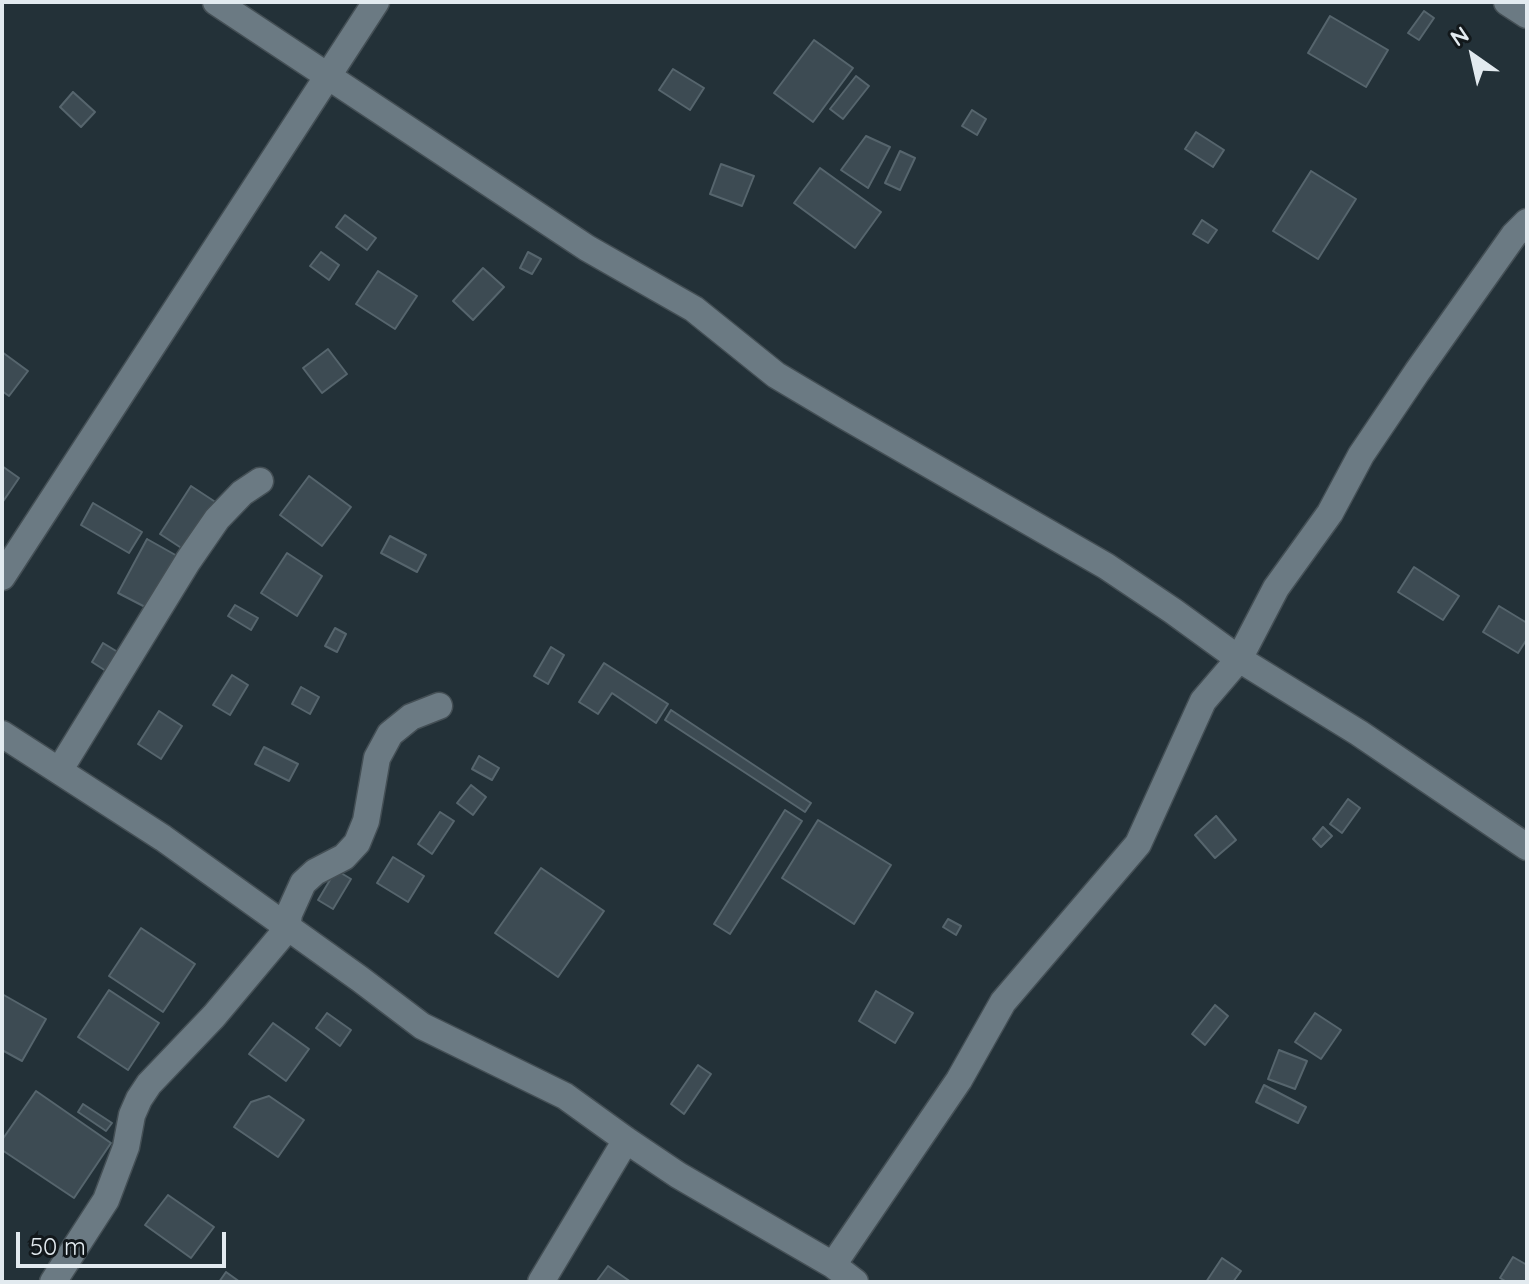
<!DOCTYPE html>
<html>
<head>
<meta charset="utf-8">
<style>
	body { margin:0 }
	#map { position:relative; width:1529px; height:1284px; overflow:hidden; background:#233138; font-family:Quicksand,sans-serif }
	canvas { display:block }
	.frame { position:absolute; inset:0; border:4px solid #e2eaef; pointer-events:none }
	.north { position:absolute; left:1433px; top:16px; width:80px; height:80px; -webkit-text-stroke:6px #12181b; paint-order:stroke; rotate:326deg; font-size:22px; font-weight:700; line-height:32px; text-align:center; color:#e2eaef }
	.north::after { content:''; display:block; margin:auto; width:28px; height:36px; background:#e2eaef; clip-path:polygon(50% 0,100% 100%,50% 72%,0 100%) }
	.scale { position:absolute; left:16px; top:1232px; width:210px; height:36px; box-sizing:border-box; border:4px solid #e2eaef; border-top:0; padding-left:10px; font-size:24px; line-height:28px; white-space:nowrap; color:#e2eaef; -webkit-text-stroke:6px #12181b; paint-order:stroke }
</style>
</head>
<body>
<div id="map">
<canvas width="1529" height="1284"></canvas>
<div class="frame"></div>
<div class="north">N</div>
<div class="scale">50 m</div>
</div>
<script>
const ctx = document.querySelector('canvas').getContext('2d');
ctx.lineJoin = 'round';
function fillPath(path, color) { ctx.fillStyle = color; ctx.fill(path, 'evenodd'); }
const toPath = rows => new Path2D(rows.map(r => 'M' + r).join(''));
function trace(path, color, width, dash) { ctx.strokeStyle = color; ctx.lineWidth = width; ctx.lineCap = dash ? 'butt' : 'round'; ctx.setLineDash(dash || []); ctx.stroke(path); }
const building = toPath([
	[1424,11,1434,18,1419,40,1408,33,1424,11],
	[1330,16,1388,50,1366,87,1308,53,1330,16],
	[814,40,853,68,813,122,774,93,814,40],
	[673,69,704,88,690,110,659,90,673,69],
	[856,76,869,86,843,119,830,109,856,76],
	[73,92,95,112,81,127,60,107,73,92],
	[972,110,986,119,977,135,962,126,972,110],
	[1196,132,1224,150,1213,167,1185,149,1196,132],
	[866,136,890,147,868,188,841,170,866,136],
	[900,151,915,158,900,190,885,183,900,151],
	[721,164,754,176,742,206,710,194,721,164],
	[820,168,881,212,855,248,794,203,820,168],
	[1311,171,1356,199,1318,259,1273,231,1311,171],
	[345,215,376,238,367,250,336,227,345,215],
	[1202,220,1217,230,1208,243,1193,234,1202,220],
	[321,252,339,265,329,280,310,266,321,252],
	[528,252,541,259,532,274,520,268,528,252],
	[483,268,504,287,473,320,453,301,483,268],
	[378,271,417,296,395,329,356,304,378,271],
	[328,349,347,374,322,393,303,368,328,349],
	[2,352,28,371,9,396,2,391,2,352],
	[2,466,19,478,2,503,2,466],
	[309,476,351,507,322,546,280,515,309,476],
	[191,486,220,505,189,553,160,534,191,486],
	[93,503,142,532,129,553,81,525,93,503],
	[390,536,426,555,417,572,381,553,390,536],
	[147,539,179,557,151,610,118,593,147,539],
	[287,553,322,576,297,616,261,593,287,553],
	[1414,567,1459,596,1443,620,1398,592,1414,567],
	[235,605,258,618,251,630,228,616,235,605],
	[1499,606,1527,623,1527,639,1518,653,1483,632,1499,606],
	[335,628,346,634,337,652,325,646,335,628],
	[103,643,121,654,109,673,92,662,103,643],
	[551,647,564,655,548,684,534,676,551,647],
	[604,663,668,704,656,723,612,693,598,714,579,702,604,663],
	[232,675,248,685,230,715,213,705,232,675],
	[301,687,319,697,310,714,292,704,301,687],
	[671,710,811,803,805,812,665,720,671,710],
	[159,711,182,726,161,759,138,744,159,711],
	[264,747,298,764,289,781,255,764,264,747],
	[479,756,499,768,492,780,472,769,479,756],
	[471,785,486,797,473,815,457,803,471,785],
	[1348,799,1360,808,1342,833,1330,824,1348,799],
	[785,810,802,821,730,934,714,924,785,810],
	[440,812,454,821,432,854,418,844,440,812],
	[1216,816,1236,840,1215,858,1195,835,1216,816],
	[818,820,891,865,854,924,782,878,818,820],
	[1323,827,1332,836,1321,847,1313,839,1323,827],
	[393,857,424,876,408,902,377,883,393,857],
	[541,868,604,911,558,977,495,933,541,868],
	[336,870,351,879,333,909,318,900,336,870],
	[948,919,961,926,956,935,943,927,948,919],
	[141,928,195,964,163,1012,109,976,141,928],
	[109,990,159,1023,128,1070,78,1037,109,990],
	[876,991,913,1013,895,1043,859,1021,876,991],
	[2,994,46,1019,22,1061,2,1050,2,994],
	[1215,1005,1228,1016,1205,1045,1192,1034,1215,1005],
	[327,1013,351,1030,340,1046,316,1028,327,1013],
	[1315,1013,1341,1030,1321,1059,1295,1042,1315,1013],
	[273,1023,309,1049,286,1081,249,1054,273,1023],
	[1279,1050,1307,1061,1295,1089,1268,1079,1279,1050],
	[698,1065,711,1074,684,1114,671,1104,698,1065],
	[1264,1085,1306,1107,1298,1123,1256,1102,1264,1085],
	[36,1091,111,1143,74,1198,2,1150,2,1140,36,1091],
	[269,1096,304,1120,278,1157,234,1127,251,1102,269,1096],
	[83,1104,112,1123,106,1131,78,1112,83,1104],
	[168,1195,214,1227,191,1258,145,1225,168,1195],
	[1513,1257,1527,1265,1527,1282,1507,1282,1500,1278,1513,1257],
	[1222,1258,1241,1271,1233,1282,1206,1282,1222,1258],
	[608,1266,631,1282,596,1282,608,1266],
	[226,1272,240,1282,219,1282,226,1272]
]);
fillPath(building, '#3d4b53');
trace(building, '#56656d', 2);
const minor = toPath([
	[216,2,587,248,694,309,776,375,845,416,1106,566,1173,611,1239,659,1359,733,1527,847],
	[1507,2,1527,15],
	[2,577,376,2],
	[2,734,163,838,360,979,422,1026,565,1096,626,1140,678,1175,833,1265,855,1282],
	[59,771,188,561,217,519,242,493,260,481],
	[833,1265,959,1080,1003,1002,1138,844,1203,701,1239,659,1276,588,1330,513,1361,455,1417,372,1514,235,1527,222],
	[53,1282,106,1200,126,1147,132,1115,139,1099,149,1084,214,1016,287,929,289,914,303,883,315,872,344,857,357,843,366,821,377,758,390,734,411,717,439,706],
	[541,1282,626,1140]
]);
trace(minor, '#444f55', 29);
trace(minor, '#6b7a83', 26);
</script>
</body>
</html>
